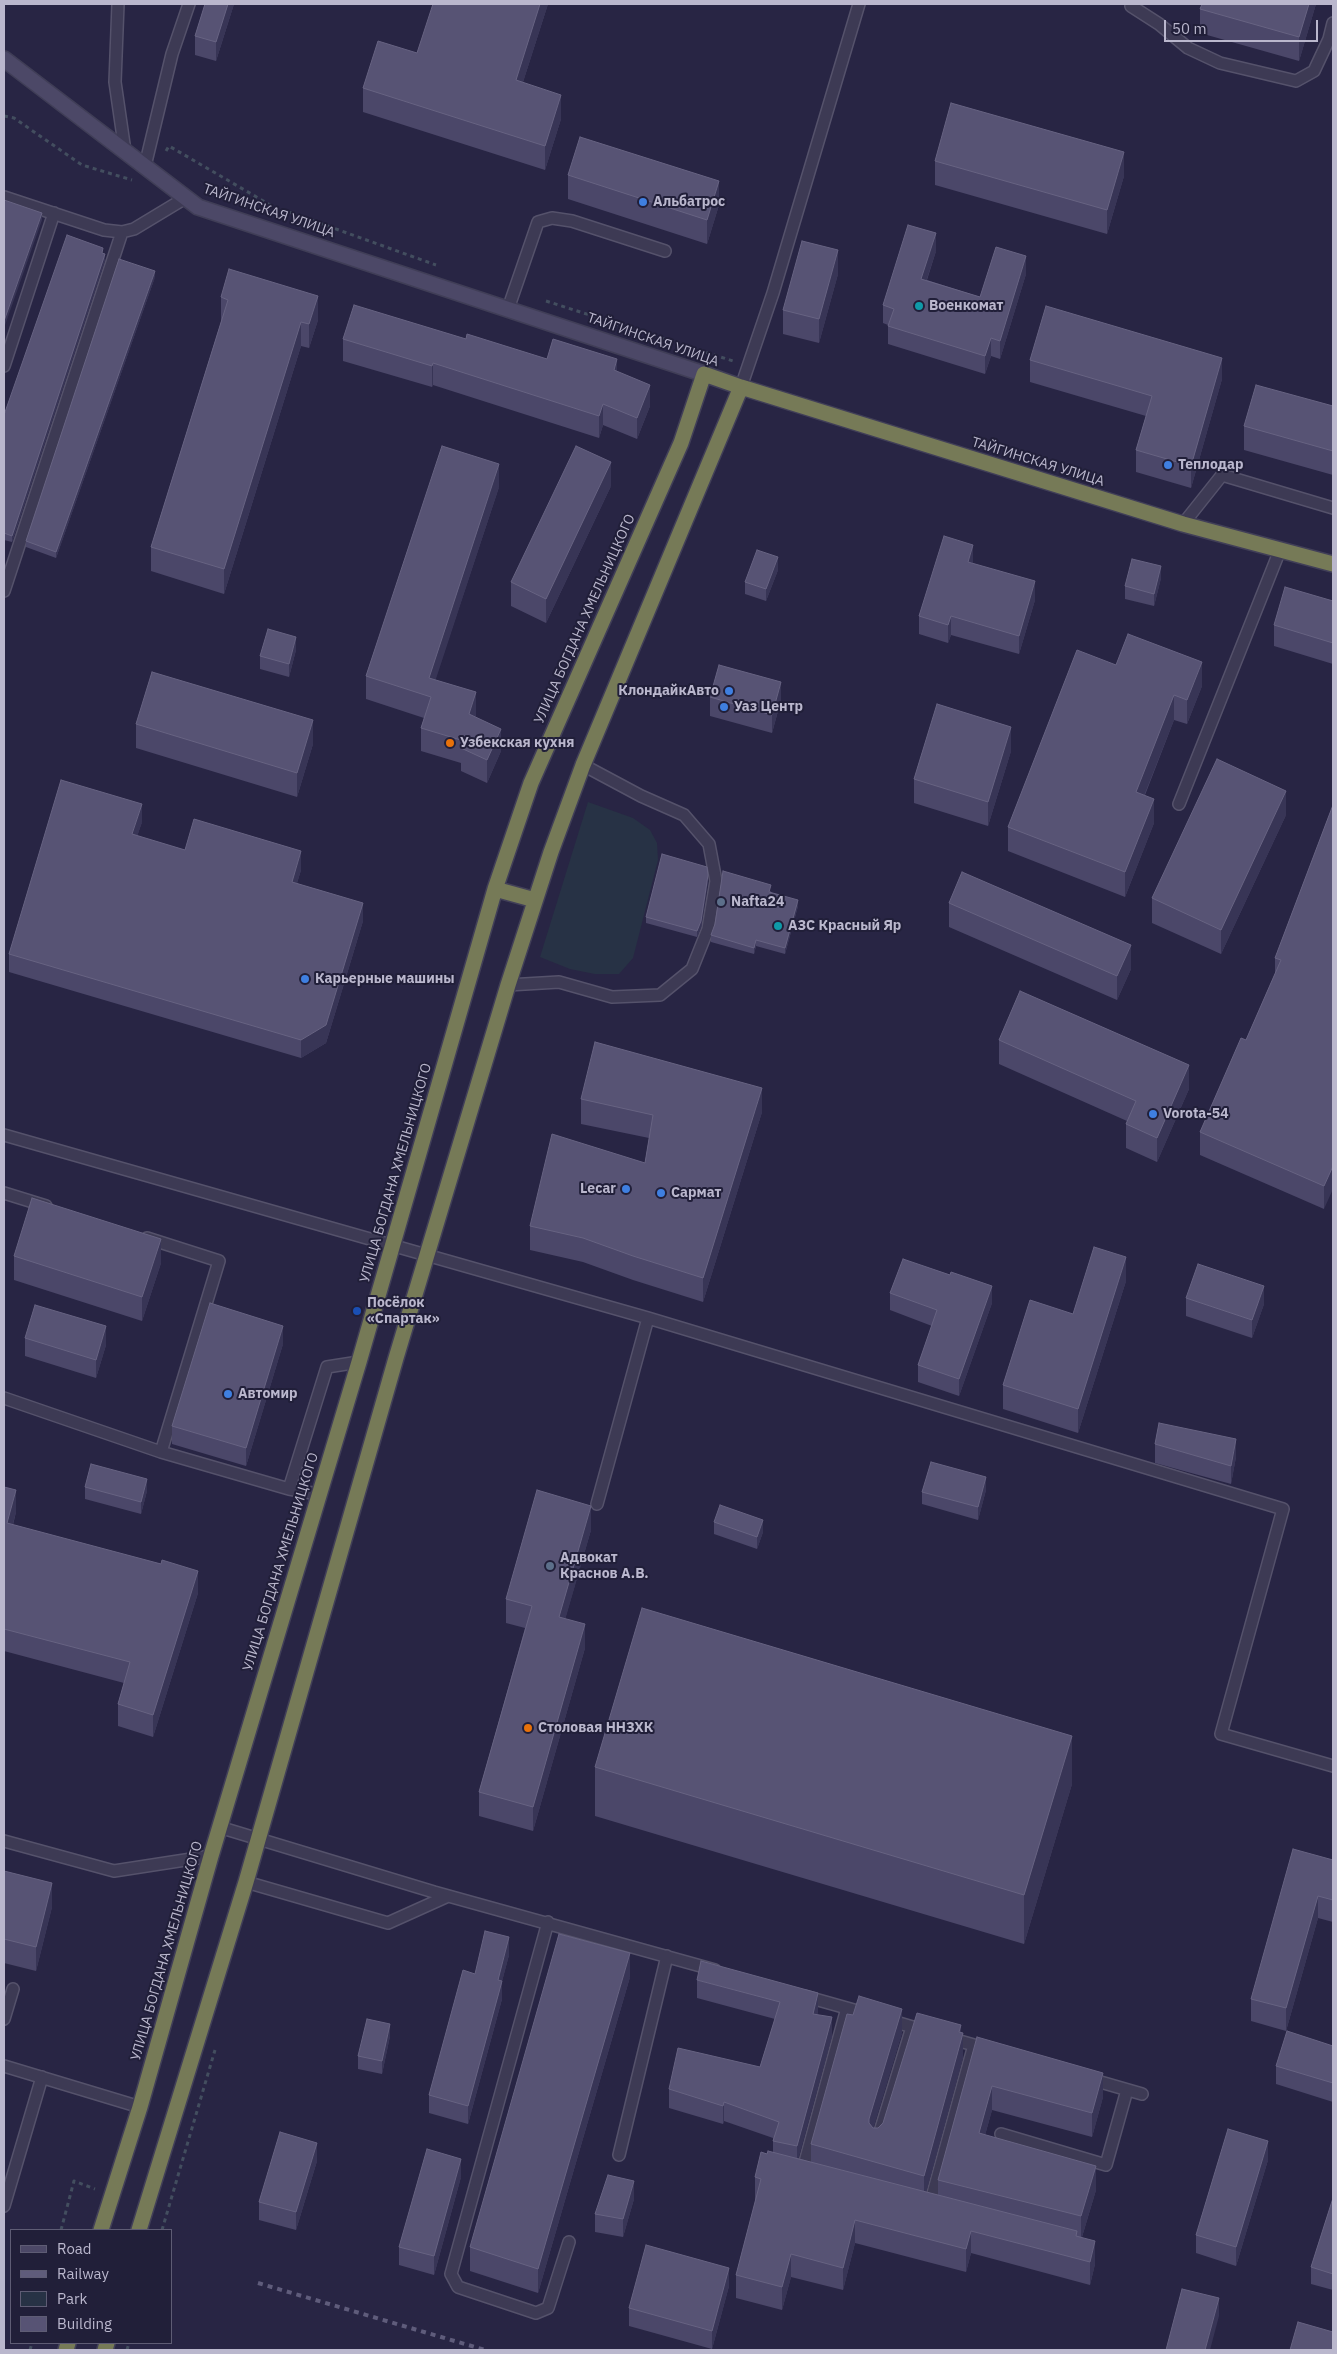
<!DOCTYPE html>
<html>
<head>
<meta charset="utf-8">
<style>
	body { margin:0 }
	#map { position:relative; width:1337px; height:2354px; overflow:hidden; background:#282544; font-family:"IBM Plex Sans",sans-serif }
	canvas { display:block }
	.frame { position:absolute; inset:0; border:5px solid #bab7cd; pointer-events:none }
	.legend { position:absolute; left:10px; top:2229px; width:162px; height:115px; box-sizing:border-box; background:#211f39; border:1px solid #5e5c74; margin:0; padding:6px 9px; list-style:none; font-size:15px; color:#bab7cd }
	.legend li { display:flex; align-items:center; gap:10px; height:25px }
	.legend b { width:25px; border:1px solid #5e5c74 }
	.scale { position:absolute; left:1164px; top:20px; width:154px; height:22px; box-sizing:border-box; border:2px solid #bab7cd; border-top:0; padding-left:6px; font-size:15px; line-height:18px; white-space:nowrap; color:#bab7cd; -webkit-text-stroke:4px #211f39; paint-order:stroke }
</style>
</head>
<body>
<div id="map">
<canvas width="1337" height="2354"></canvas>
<div class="frame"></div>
<ul class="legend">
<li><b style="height:6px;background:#4c4867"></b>Road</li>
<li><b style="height:6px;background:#5f5c7b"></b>Railway</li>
<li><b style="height:14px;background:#273245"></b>Park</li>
<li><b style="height:14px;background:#575374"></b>Building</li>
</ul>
<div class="scale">50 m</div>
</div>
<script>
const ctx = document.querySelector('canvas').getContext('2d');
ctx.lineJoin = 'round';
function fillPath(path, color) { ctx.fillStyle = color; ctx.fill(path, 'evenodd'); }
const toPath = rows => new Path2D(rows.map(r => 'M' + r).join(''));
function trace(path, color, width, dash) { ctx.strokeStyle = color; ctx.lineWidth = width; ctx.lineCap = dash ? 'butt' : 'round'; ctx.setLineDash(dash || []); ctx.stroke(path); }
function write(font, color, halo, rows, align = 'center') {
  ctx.font = font + ' "IBM Plex Sans",sans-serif'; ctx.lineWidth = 4; ctx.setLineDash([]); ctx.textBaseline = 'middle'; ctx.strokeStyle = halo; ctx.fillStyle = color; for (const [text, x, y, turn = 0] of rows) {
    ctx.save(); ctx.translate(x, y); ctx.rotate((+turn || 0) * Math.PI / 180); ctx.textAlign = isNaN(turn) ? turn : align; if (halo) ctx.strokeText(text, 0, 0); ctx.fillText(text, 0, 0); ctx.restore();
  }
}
fillPath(toPath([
	[588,802,633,818,650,830,657,843,658,860,633,958,619,974,595,974,570,969,540,957]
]), '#273245');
const lane = toPath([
	[118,4,115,82,125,151],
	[1131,6,1159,24,1188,48,1220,63,1296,81,1314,71,1329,39,1333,23],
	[145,166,172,54,189,4],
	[4,197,104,230,122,232],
	[508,309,538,222,552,218,572,221,665,251],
	[4,366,54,213],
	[741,387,773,293,859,4],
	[1183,524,1222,475,1333,508],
	[4,591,122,232,134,229,187,197],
	[1179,804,1280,550],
	[508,985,559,982,612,997,660,995,692,969,708,929,716,881,709,844,684,815,641,796,583,765],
	[4,1135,648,1318,1283,1509,1221,1734,1333,1766],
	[4,1193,46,1206],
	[147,1238,219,1261,161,1452],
	[4,1398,161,1452,289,1489,318,1494],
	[289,1489,327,1367,359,1362],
	[597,1504,648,1318],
	[219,1827,434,1892,715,1970],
	[4,1841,114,1871,211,1856],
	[246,1882,388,1923,448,1896],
	[548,1922,451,2274,458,2287,536,2313,548,2308,569,2242],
	[804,1996,868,2014],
	[4,2019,13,1989],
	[889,2020,926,2031],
	[949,2038,988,2049],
	[4,2066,140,2107],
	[1090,2079,1142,2094],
	[1001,2134,1106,2165,1127,2090],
	[878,2138,912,2027],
	[619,2155,667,1956],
	[800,2173,802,2173,847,2008],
	[4,2206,42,2077],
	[929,2208,974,2045]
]);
const secondary = toPath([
	[4,59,198,207,704,374]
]);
const highway = toPath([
	[495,889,535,900],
	[101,2230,140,2107,211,1856,359,1362,495,889,531,783,681,443,704,374,741,387,1183,524,1333,564],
	[139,2230,246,1882,396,1358,508,985,551,852,583,765,741,387],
	[66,2350,68,2343],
	[105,2350,107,2343]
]);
trace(lane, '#55526b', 14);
trace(secondary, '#403e57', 18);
trace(highway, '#413f58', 18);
trace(toPath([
	[4,116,14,118,82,165,132,180],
	[166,151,169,146,272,206,436,265],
	[546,301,733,361],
	[61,2230,74,2181,95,2189],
	[162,2230,215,2050],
	[30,2350,32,2343],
	[127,2350,129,2343]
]), '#434e5f', 3, [4, 4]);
trace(lane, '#3d3a54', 11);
trace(secondary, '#4c4867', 15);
trace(highway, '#767a57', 15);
trace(toPath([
	[258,2283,485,2350]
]), '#5f5c7b', 4, [5, 5]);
fillPath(toPath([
	[205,4,234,4,216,61,195,55,195,36],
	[548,4,523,82,561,119,545,170,363,112,363,88,417,53],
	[1316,4,1299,61,1200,33,1200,9],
	[935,161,1124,176,1107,234,935,185],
	[568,175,719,205,707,244,568,199],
	[936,251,927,280,980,297,1026,274,1000,359,991,356,985,374,888,344,888,325,883,323,883,305],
	[103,253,105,260,12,542,4,540,4,415],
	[838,274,819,343,783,334,783,310],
	[155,277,56,558,26,547,26,541],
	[221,297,318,320,309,348,301,346,224,594,151,571,151,547,221,322],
	[343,339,466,339,547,359,617,371,650,406,637,439,603,425,599,438,433,385,432,387,343,361],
	[1030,360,1222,379,1191,488,1136,472,1136,450,1146,416,1030,382],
	[1333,406,1333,475,1244,450,1244,426],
	[611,486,546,623,511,606,511,582],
	[499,487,435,680,476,715,475,717,501,751,487,783,461,771,461,763,421,751,421,728,424,718,366,699,366,676],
	[973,563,1035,600,1019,654,951,635,948,643,919,634,919,616],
	[778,570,766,601,745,594,745,582],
	[1161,578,1154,606,1125,599,1125,586],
	[1333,601,1333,664,1274,646,1274,625],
	[296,650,289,677,260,669,260,656],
	[1116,665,1202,686,1187,724,1174,720,1145,795,1154,823,1125,897,1008,851,1008,827],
	[710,697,781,700,772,733,710,716],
	[136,724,313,744,297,797,136,748],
	[1011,751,988,826,914,803,914,779],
	[1333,805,1324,1209,1200,1155,1200,1132,1246,1040,1275,974,1275,958],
	[1286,815,1221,954,1152,923,1152,898],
	[142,822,137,836,185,850,301,870,297,883,363,921,326,1043,301,1058,9,972,9,954],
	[708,881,701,927,697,937,646,923,646,917],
	[771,891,771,893,798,906,785,954,756,946,754,954,711,942,711,935],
	[949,903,1131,969,1117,1000,949,927],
	[999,1040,1189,1089,1157,1162,1126,1148,1126,1124,1127,1121,999,1064],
	[581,1099,762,1112,703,1302,633,1280,583,1262,530,1250,530,1226,645,1163,649,1138,581,1124],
	[14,1256,161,1263,142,1321,14,1280],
	[1126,1281,1078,1433,1003,1409,1003,1385,1073,1314],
	[890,1293,992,1303,959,1396,918,1382,918,1365,932,1326,890,1310],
	[1186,1298,1264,1304,1252,1338,1186,1316],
	[25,1338,106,1345,96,1378,25,1356],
	[283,1344,246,1466,172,1444,172,1426],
	[1155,1444,1236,1457,1231,1484,1155,1463],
	[4,1487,16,1512,13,1525,198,1593,153,1737,118,1726,118,1704,124,1683,4,1651],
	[85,1487,147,1491,141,1514,85,1499],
	[986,1490,978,1520,922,1504,922,1492],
	[714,1522,763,1532,757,1549,714,1534],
	[591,1530,565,1619,585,1648,533,1831,479,1816,479,1792,525,1628,506,1623,506,1599],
	[595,1767,1072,1784,1024,1944,595,1816],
	[1333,1860,1333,1922,1318,1918,1286,2031,1251,2021,1251,1999],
	[4,1871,52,1907,36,1971,4,1963],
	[509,1955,502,1981,502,1999,468,2124,429,2113,429,2095,475,1974],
	[630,1977,538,2293,470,2271,470,2247],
	[697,1980,818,2011,817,2015,832,2036,798,2158,811,2162,811,2144,902,2033,873,2128,878,2128,883,2123,961,2032,963,2057,926,2192,938,2195,938,2180,977,2037,1103,2097,1092,2137,992,2110,985,2135,1096,2190,1082,2237,1095,2264,1090,2285,971,2253,966,2272,855,2243,843,2290,791,2277,782,2310,736,2298,736,2275,756,2200,755,2200,755,2177,767,2154,773,2152,773,2138,724,2121,723,2124,669,2108,669,2089,760,2067,775,2019,697,1998],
	[390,2036,382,2074,358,2069,358,2056],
	[1333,2046,1333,2102,1276,2084,1276,2066],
	[1268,2160,1236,2266,1196,2253,1196,2235],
	[317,2161,296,2230,259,2220,259,2202],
	[461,2177,434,2275,399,2265,399,2247],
	[1333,2198,1333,2290,1311,2284,1311,2267],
	[634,2199,623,2237,595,2232,595,2214],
	[729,2286,712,2349,629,2326,629,2308]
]), '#4b4769');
fillPath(toPath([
	[228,4,234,4,216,61,216,42],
	[540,4,548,4,516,104,516,80],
	[1309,4,1316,4,1299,61,1299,37],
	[561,95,561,119,545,170,545,146],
	[1124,152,1124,176,1107,234,1107,210],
	[719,181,719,205,707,244,707,220],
	[42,213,42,220,4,328,4,321],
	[936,233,936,251,921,297,921,279],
	[838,250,838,274,819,343,819,319],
	[105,254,105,260,12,542,12,536],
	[1026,256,1026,274,1000,359,1000,341],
	[155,271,155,277,56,558,56,552],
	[318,296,318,320,309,348,309,324],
	[301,322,301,346,224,594,224,569],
	[991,338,991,356,985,374,985,356],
	[1222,358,1222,379,1191,488,1191,466],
	[617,359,617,381,614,370],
	[433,363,433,385,432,387,432,366],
	[650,385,650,406,637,439,637,418],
	[603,404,603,425,599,438,599,416],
	[611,462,611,486,546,623,546,599],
	[499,464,499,487,430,697,429,678],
	[973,545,973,563,968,562],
	[778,557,778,570,766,601,766,589],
	[1161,566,1161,578,1154,606,1154,594],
	[1035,581,1035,600,1019,654,1019,636],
	[951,616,951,635,948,643,948,625],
	[296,637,296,650,289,677,289,664],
	[1202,662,1202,686,1187,724,1187,700],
	[781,682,781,700,772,733,772,715],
	[476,692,476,715,469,737,469,714],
	[1174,695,1174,720,1136,816,1136,792],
	[313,720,313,744,297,797,297,773],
	[1011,727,1011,751,988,826,988,802],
	[501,729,501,751,487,783,487,760],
	[1286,791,1286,815,1221,954,1221,930],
	[1154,799,1154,823,1125,897,1125,872],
	[142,804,142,822,132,852,132,834],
	[301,851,301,870,292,900,292,882],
	[708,875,708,881,701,927,697,937,697,931],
	[798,900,798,906,785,954,785,948],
	[363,903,363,921,326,1043,301,1058,301,1040],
	[756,940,756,946,754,954,754,948],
	[1131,945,1131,969,1117,1000,1117,976],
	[1189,1065,1189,1089,1157,1162,1157,1138],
	[762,1088,762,1112,703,1302,703,1278],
	[1333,1166,1333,1189,1324,1209,1324,1186],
	[161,1239,161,1263,142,1321,142,1297],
	[1126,1257,1126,1281,1078,1433,1078,1409],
	[992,1286,992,1303,959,1396,959,1379],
	[1264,1286,1264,1304,1252,1338,1252,1320],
	[106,1326,106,1345,96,1378,96,1360],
	[283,1326,283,1344,246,1466,246,1448],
	[1236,1439,1236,1457,1231,1484,1231,1466],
	[986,1477,986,1490,978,1520,978,1507],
	[147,1479,147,1491,141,1514,141,1502],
	[16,1490,16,1512,7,1545,7,1523],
	[591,1506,591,1530,559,1641,559,1617],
	[763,1520,763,1532,757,1549,757,1537],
	[198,1571,198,1593,153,1737,153,1715],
	[585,1624,585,1648,533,1831,533,1807],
	[1072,1736,1072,1784,1024,1944,1024,1895],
	[52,1883,52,1907,36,1971,36,1947],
	[1318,1896,1318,1918,1286,2031,1286,2008],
	[509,1937,509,1955,498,1997,498,1980],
	[630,1953,630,1977,538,2293,538,2269],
	[502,1981,502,1999,468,2124,468,2106],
	[818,1993,818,2011,813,2033,813,2014],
	[902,2009,902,2033,869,2143,869,2119],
	[832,2017,832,2036,797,2164,797,2146],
	[390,2024,390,2036,382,2074,382,2061],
	[961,2025,961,2040,963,2033,963,2057,924,2200,924,2176],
	[1103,2073,1103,2097,1092,2137,1092,2113],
	[992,2086,992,2110,979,2157,979,2133],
	[724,2102,724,2121,723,2124,723,2106],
	[1268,2141,1268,2160,1236,2266,1236,2247],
	[317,2143,317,2161,296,2230,296,2212],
	[461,2159,461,2177,434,2275,434,2256],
	[1096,2166,1096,2190,1081,2240,1081,2216],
	[634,2181,634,2199,623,2237,623,2219],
	[855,2220,855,2243,843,2290,843,2268],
	[971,2231,971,2253,966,2272,966,2249],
	[1095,2241,1095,2264,1090,2285,1090,2262],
	[791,2254,791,2277,782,2310,782,2287],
	[729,2268,729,2286,712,2349,712,2331],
	[1219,2298,1219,2316,1210,2350,1205,2350]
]), '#383556');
const building = toPath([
	[205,4,228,4,216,42,195,36,205,4],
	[433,4,540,4,516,80,561,95,545,146,363,88,378,41,417,53,433,4],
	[1202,4,1309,4,1299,37,1200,9,1202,4],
	[951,103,1124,152,1107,210,935,161,951,103],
	[580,137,719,181,707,220,568,175,580,137],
	[4,200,42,213,4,321,4,200],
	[908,225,936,233,921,279,980,297,996,247,1026,256,1000,341,991,338,985,356,888,326,894,309,883,305,908,225],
	[67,235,103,248,102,253,105,254,12,536,4,533,4,415,67,235],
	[802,241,838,250,819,319,783,310,802,241],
	[119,259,155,271,56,552,26,541,119,259],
	[229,269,318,296,309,324,301,322,224,569,151,547,228,300,221,297,229,269],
	[354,305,466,339,467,334,547,359,553,339,617,359,614,370,650,385,637,418,603,404,599,416,433,363,432,366,343,339,354,305],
	[1046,306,1222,358,1191,466,1136,450,1152,396,1030,360,1046,306],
	[1256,385,1333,406,1333,451,1244,426,1256,385],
	[442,446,499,464,429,678,476,692,469,714,501,729,487,760,461,748,464,741,421,728,431,697,366,676,442,446],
	[576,446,611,462,546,599,511,582,576,446],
	[944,536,973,545,968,562,1035,581,1019,636,951,616,948,625,919,616,944,536],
	[757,550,778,557,766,589,745,582,757,550],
	[1132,559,1161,566,1154,594,1125,586,1132,559],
	[1285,587,1333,601,1333,643,1274,625,1285,587],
	[268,629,296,637,289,664,260,656,268,629],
	[1128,634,1202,662,1187,700,1174,695,1136,792,1154,799,1125,872,1008,827,1077,650,1116,665,1128,634],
	[719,665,781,682,772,715,710,697,719,665],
	[152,672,313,720,297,773,136,724,152,672],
	[937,704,1011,727,988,802,914,779,937,704],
	[1217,759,1286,791,1221,930,1152,898,1217,759],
	[61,780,142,804,132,834,185,850,194,819,301,851,292,882,363,903,326,1025,301,1040,9,954,61,780],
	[1333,805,1333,1166,1324,1186,1200,1132,1241,1038,1246,1040,1281,960,1275,958,1333,805],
	[662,854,707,867,708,875,701,921,697,931,646,917,662,854],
	[723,871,771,885,769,892,798,900,785,948,756,940,754,948,711,935,715,924,723,871],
	[962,872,1131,945,1117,976,949,903,962,872],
	[1020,991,1189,1065,1157,1138,1126,1124,1136,1101,999,1040,1020,991],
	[595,1042,762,1088,703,1278,633,1256,583,1238,530,1226,552,1134,645,1163,653,1115,581,1099,595,1042],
	[32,1198,161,1239,142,1297,14,1256,32,1198],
	[1094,1247,1126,1257,1078,1409,1003,1385,1030,1300,1073,1314,1094,1247],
	[903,1259,950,1275,951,1272,992,1286,959,1379,918,1365,937,1310,890,1293,903,1259],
	[1198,1264,1264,1286,1252,1320,1186,1298,1198,1264],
	[210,1303,283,1326,246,1448,172,1426,210,1303],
	[35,1305,106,1326,96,1360,25,1338,35,1305],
	[1159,1423,1236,1439,1231,1466,1155,1444,1159,1423],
	[931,1462,986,1477,978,1507,922,1492,931,1462],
	[91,1464,147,1479,141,1502,85,1487,91,1464],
	[4,1487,16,1490,7,1523,161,1564,162,1560,198,1571,153,1715,118,1704,130,1662,4,1629,4,1487],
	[537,1490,591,1506,559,1617,585,1624,533,1807,479,1792,532,1606,506,1599,537,1490],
	[720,1505,763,1520,757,1537,714,1522,720,1505],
	[642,1608,1072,1736,1024,1895,595,1767,642,1608],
	[1293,1849,1333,1860,1333,1900,1318,1896,1286,2008,1251,1999,1293,1849],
	[4,1871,52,1883,36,1947,4,1939,4,1871],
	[485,1931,509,1937,498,1980,502,1981,468,2106,429,2095,463,1970,475,1974,485,1931],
	[559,1934,630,1953,538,2269,470,2247,559,1934],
	[701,1961,818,1993,813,2014,832,2017,797,2146,773,2141,779,2122,724,2102,723,2106,669,2089,678,2048,760,2067,780,2002,697,1980,701,1961],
	[859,1996,902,2009,869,2119,869,2123,873,2128,878,2128,883,2123,917,2013,961,2025,959,2032,963,2033,924,2176,811,2144,847,2014,853,2015,859,1996],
	[367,2019,390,2024,382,2061,358,2056,367,2019],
	[1287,2031,1333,2046,1333,2083,1276,2066,1287,2031],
	[977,2037,1103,2073,1092,2113,992,2086,979,2133,1096,2166,1081,2216,938,2180,977,2037],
	[1228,2129,1268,2141,1236,2247,1196,2235,1228,2129],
	[280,2132,317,2143,296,2212,259,2202,280,2132],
	[427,2149,461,2159,434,2256,399,2247,427,2149],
	[768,2151,1077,2231,1076,2236,1095,2241,1090,2262,971,2231,966,2249,855,2220,843,2268,791,2254,782,2287,736,2275,761,2179,755,2177,761,2152,767,2154,768,2151],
	[608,2175,634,2181,623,2219,595,2214,608,2175],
	[1333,2198,1333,2274,1311,2267,1333,2198],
	[646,2245,729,2268,712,2331,629,2308,646,2245],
	[1182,2289,1219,2298,1205,2350,1166,2350,1182,2289],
	[1298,2322,1333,2332,1333,2350,1290,2350,1298,2322]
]);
fillPath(building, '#575374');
trace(building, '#676382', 1);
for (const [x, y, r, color] of [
	[643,202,5,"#3f7fe0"],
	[919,306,5,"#0f9aa8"],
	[1168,465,5,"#3f7fe0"],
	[729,691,5,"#3f7fe0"],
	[724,707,5,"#3f7fe0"],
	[450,743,5,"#e8710a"],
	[721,902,5,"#5c6f8a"],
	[778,926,5,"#0f9aa8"],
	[305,979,5,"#3f7fe0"],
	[1153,1114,5,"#3f7fe0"],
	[626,1189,5,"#3f7fe0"],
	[661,1193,5,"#3f7fe0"],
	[357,1311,5,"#1a4fb4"],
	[228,1394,5,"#3f7fe0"],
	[550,1566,5,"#5c6f8a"],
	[528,1728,5,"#e8710a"]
]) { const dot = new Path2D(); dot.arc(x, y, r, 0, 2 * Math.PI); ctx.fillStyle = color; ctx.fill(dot); trace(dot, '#211f39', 2); }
write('bold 14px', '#bab7cd', '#211f39', [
	["Альбатрос",653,202],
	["Военкомат",929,306],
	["Теплодар",1178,465],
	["КлондайкАвто",719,691,"right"],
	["Уаз Центр",734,707],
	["Узбекская кухня",460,743],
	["Nafta24",731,902],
	["АЗС Красный Яр",788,926],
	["Карьерные машины",315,979],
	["Vorota-54",1163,1114],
	["Lecar",616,1189,"right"],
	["Сармат",671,1193],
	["Посёлок",367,1303],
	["«Спартак»",367,1319],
	["Автомир",238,1394],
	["Адвокат",560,1558],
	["Краснов А.В.",560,1574],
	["Столовая ННЗХК",538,1728]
], 'left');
write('14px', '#bab7cd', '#211f39', [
	["ТАЙГИНСКАЯ УЛИЦА",269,211,19],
	["ТАЙГИНСКАЯ УЛИЦА",653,340,19],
	["ТАЙГИНСКАЯ УЛИЦА",1038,462,17],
	["УЛИЦА БОГДАНА ХМЕЛЬНИЦКОГО",585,619,-66],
	["УЛИЦА БОГДАНА ХМЕЛЬНИЦКОГО",396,1173,-74],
	["УЛИЦА БОГДАНА ХМЕЛЬНИЦКОГО",281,1562,-73],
	["УЛИЦА БОГДАНА ХМЕЛЬНИЦКОГО",167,1951,-74]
]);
</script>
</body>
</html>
